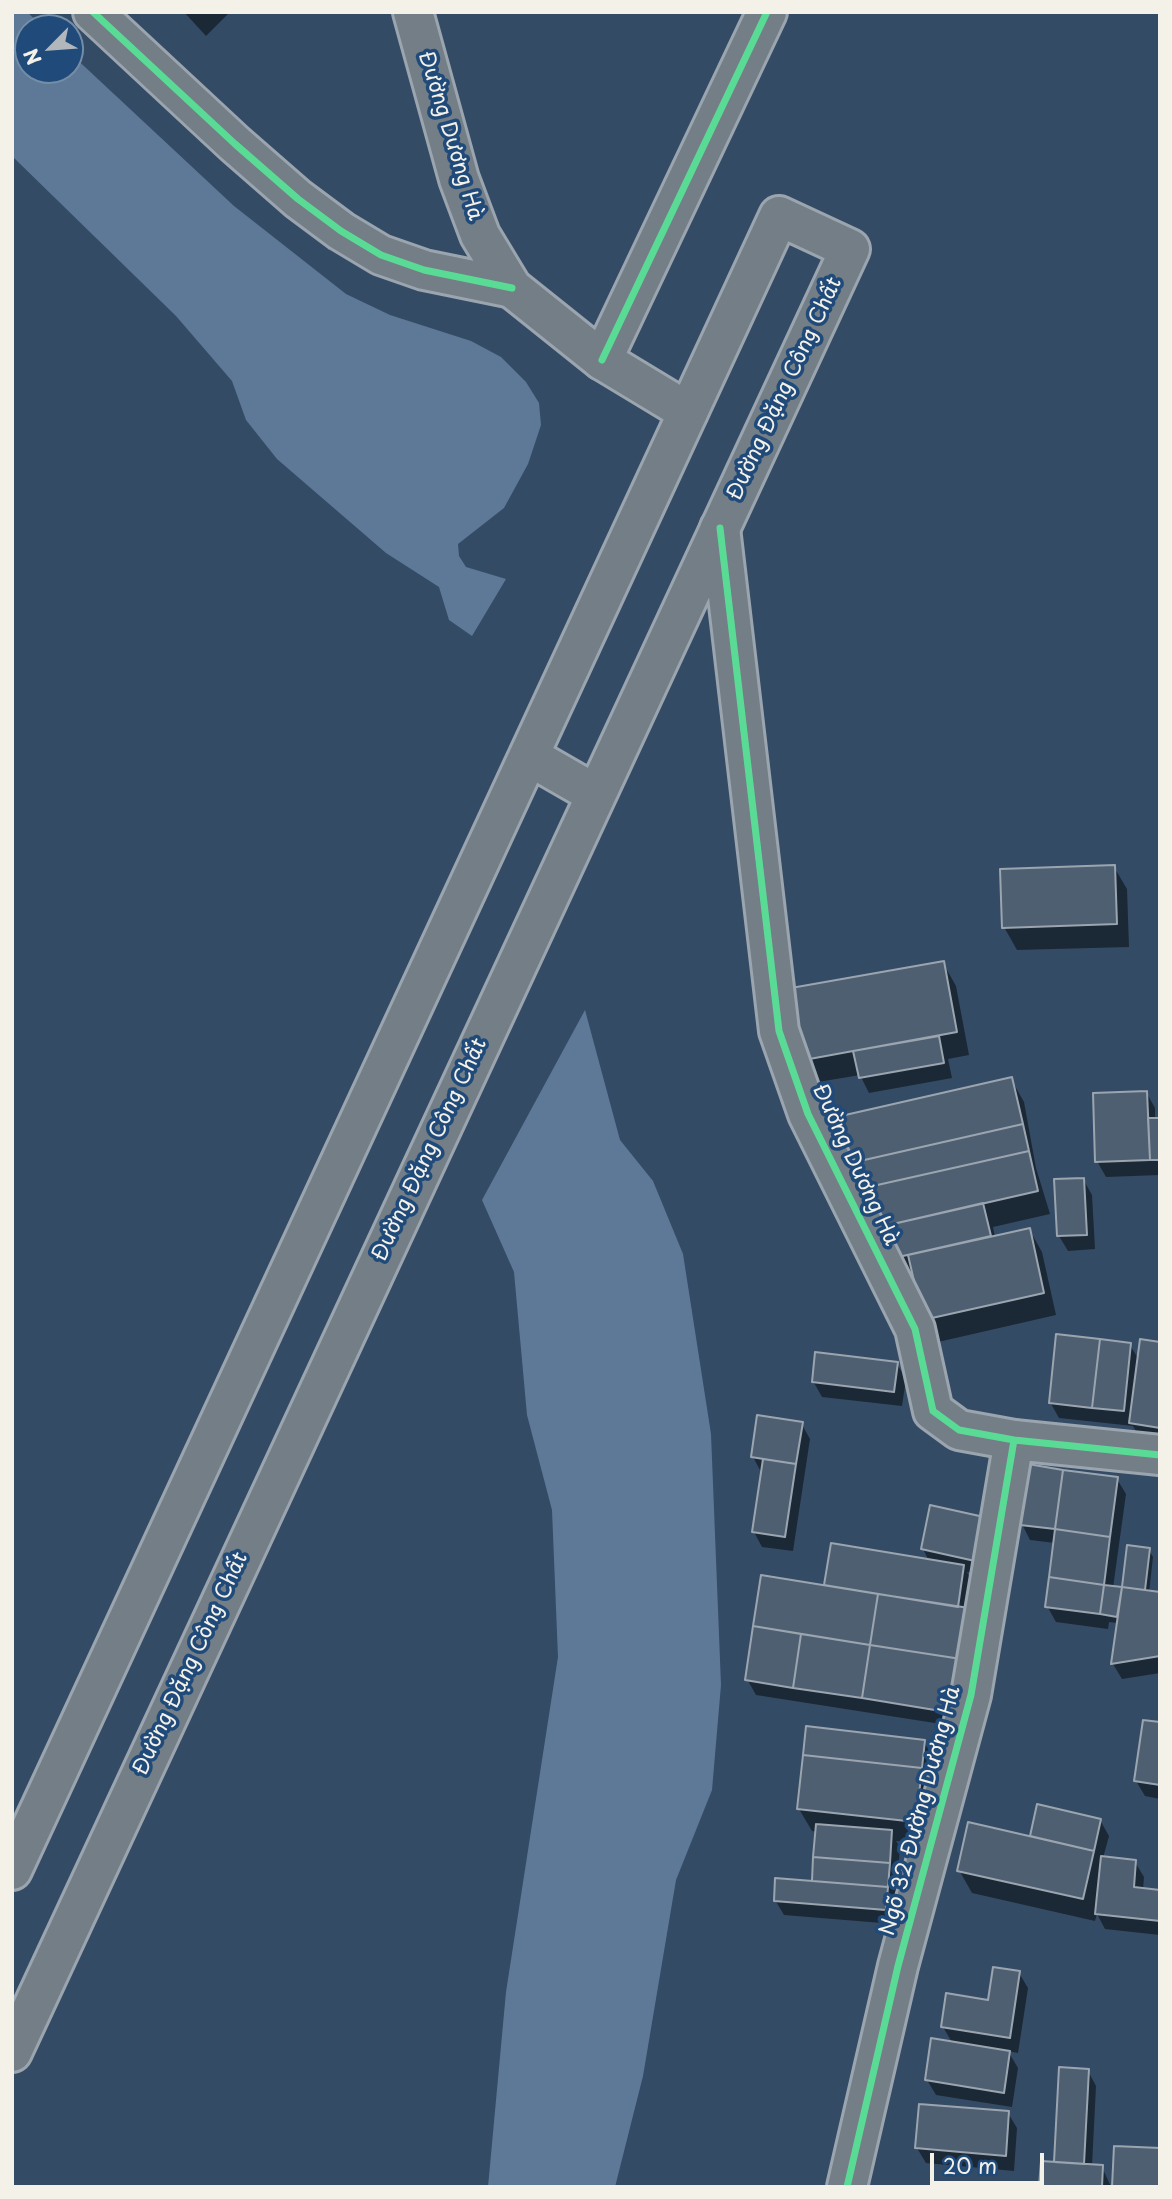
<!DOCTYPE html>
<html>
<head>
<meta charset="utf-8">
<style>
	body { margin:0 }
	#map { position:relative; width:1172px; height:2199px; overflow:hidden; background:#344b65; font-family:"Playpen Sans",sans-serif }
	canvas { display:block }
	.frame { position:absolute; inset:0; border:14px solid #f4f1e8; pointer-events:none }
	.north { position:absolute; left:14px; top:14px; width:70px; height:70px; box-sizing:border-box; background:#1f4a7a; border:2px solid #748da6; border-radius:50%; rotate:245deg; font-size:19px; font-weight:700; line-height:28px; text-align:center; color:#f4f1e8 }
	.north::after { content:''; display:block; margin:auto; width:24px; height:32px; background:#b1b7ba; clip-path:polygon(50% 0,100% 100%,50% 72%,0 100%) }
	.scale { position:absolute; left:930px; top:2153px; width:114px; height:32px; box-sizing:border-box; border:4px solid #f4f1e8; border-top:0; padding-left:9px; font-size:21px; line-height:24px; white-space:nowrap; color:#f4f1e8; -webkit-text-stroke:5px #1f4a7a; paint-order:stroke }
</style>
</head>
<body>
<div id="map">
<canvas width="1172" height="2199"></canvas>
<div class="frame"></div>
<div class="north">N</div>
<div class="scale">20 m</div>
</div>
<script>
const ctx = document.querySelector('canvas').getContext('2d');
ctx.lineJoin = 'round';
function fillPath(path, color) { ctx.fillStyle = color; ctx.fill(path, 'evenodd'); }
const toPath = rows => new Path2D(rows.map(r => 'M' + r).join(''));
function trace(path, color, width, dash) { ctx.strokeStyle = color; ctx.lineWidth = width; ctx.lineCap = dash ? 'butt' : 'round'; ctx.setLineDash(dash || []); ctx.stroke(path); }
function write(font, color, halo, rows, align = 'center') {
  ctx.font = font + ' "Playpen Sans",sans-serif'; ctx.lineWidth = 7; ctx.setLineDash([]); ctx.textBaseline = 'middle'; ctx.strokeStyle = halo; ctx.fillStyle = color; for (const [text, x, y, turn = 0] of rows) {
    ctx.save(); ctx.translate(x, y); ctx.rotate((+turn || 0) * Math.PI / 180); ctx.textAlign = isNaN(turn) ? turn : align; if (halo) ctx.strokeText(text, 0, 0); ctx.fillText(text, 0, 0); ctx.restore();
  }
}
fillPath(toPath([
	[12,12,27,12,44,28,28,28,28,70,70,70,70,53,234,206,346,294,390,315,471,341,501,357,526,382,539,403,541,425,528,464,504,508,458,544,459,556,466,567,506,579,472,636,449,620,439,587,386,553,277,459,246,420,232,381,176,316,12,156],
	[585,1010,620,1140,653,1181,683,1254,711,1434,721,1685,712,1790,676,1880,643,2076,615,2187,488,2187,506,1992,558,1657,552,1510,527,1415,514,1272,482,1200]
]), '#5e7998');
fillPath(toPath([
	[184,12,230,12,206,36],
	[1114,867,1127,889,1129,947,1017,950,1004,927],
	[943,963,956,986,969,1055,948,1059,952,1078,869,1093,860,1075,818,1082,805,1059],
	[1011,1079,1024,1102,1036,1168,1050,1214,993,1227,995,1237,1029,1229,1042,1252,1056,1315,938,1342,925,1319,913,1271,905,1273,896,1257],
	[1146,1092,1155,1108,1155,1119,1160,1119,1160,1175,1106,1177,1097,1161],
	[1083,1179,1092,1195,1095,1249,1068,1251,1059,1236],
	[1160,1344,1160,1441,1140,1438,1133,1426,1059,1418,1050,1402,1130,1345,1139,1360],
	[897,1364,906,1379,902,1406,822,1397,813,1381],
	[801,1423,810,1439,793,1551,762,1547,754,1532,761,1472,753,1457],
	[1117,1479,1126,1494,1113,1588,1123,1589,1129,1547,1149,1550,1153,1557,1149,1593,1160,1594,1160,1673,1122,1679,1113,1664,1118,1623,1109,1622,1108,1629,1056,1622,1047,1606,1055,1543,1030,1540,1022,1524],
	[931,1508,992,1577,967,1572,972,1582,973,1729,756,1695,747,1679,762,1577,826,1587,832,1545,929,1561,923,1549],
	[1160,1724,1160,1799,1145,1796,1136,1781],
	[924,1742,933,1757,928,1844,896,1841,900,1847,894,1924,784,1915,775,1900,814,1883,817,1832,812,1831,799,1809],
	[1038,1806,1100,1820,1109,1836,1103,1858,1135,1862,1144,1877,1143,1890,1160,1892,1160,1935,1105,1929,1097,1914,1095,1921,972,1893,959,1870,1031,1838],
	[1019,1973,1028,1988,1018,2053,1008,2051,1018,2068,1012,2107,936,2095,927,2080,953,2044,943,2027,990,2002],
	[1088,2071,1096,2086,1092,2166,1102,2167,1111,2187,1041,2187,1056,2164],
	[1008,2113,1017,2128,1014,2171,926,2163,917,2148]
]), '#0007');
const building = toPath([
	[1115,865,1117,924,1002,928,1000,869,1115,865],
	[944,961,957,1032,804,1060,791,988,944,961],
	[939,1036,944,1063,859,1078,853,1051,939,1036],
	[1012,1077,1023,1124,851,1163,832,1118,1012,1077],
	[1147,1091,1150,1160,1095,1162,1093,1093,1147,1091],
	[1148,1118,1160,1118,1160,1160,1150,1160,1148,1118],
	[1023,1124,1029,1151,864,1188,851,1163,1023,1124],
	[1029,1151,1038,1191,880,1227,864,1188,1029,1151],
	[1084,1178,1087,1235,1057,1236,1054,1179,1084,1178],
	[983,1203,991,1236,894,1258,880,1227,983,1203],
	[1030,1228,1044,1293,923,1320,908,1255,1030,1228],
	[1056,1334,1100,1339,1092,1408,1049,1403,1056,1334],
	[1100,1339,1131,1343,1124,1411,1092,1408,1100,1339],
	[1140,1339,1160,1342,1160,1428,1129,1423,1140,1339],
	[815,1352,898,1362,894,1392,812,1382,815,1352],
	[757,1415,803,1422,796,1464,751,1457,757,1415],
	[763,1459,796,1464,785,1537,752,1532,763,1459],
	[1028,1464,1063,1470,1055,1529,1020,1525,1028,1464],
	[1063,1470,1118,1477,1110,1537,1055,1529,1063,1470],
	[930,1505,993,1519,984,1563,921,1549,930,1505],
	[1055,1529,1110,1537,1104,1585,1049,1577,1055,1529],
	[831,1543,964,1565,958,1607,824,1585,831,1543],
	[1127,1545,1150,1548,1145,1590,1122,1587,1127,1545],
	[761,1575,878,1594,870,1645,753,1626,761,1575],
	[1049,1577,1104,1585,1100,1614,1045,1607,1049,1577],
	[1104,1585,1122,1587,1117,1617,1100,1614,1104,1585],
	[1122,1587,1160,1592,1160,1656,1111,1664,1122,1587],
	[878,1594,982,1610,974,1661,870,1645,878,1594],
	[753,1626,801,1634,793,1688,745,1680,753,1626],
	[801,1634,870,1645,862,1698,793,1688,801,1634],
	[870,1645,974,1661,965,1715,862,1698,870,1645],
	[1143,1720,1160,1722,1160,1785,1134,1781,1143,1720],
	[806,1726,925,1740,922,1768,803,1755,806,1726],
	[803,1755,922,1768,916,1822,797,1809,803,1755],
	[1037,1804,1101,1819,1094,1851,1030,1836,1037,1804],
	[968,1822,1094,1851,1083,1899,957,1871,968,1822],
	[816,1824,892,1830,890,1863,813,1857,816,1824],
	[1101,1856,1136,1860,1134,1887,1160,1890,1160,1921,1095,1914,1101,1856],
	[813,1857,890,1863,888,1887,812,1881,813,1857],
	[775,1878,888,1887,886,1910,774,1901,775,1878],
	[993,1967,1020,1971,1010,2038,941,2027,946,1993,988,2000,993,1967],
	[931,2038,1010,2051,1004,2093,925,2080,931,2038],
	[1059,2067,1089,2069,1084,2164,1054,2162,1059,2067],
	[919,2104,1009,2111,1006,2156,915,2148,919,2104],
	[1114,2146,1160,2148,1160,2187,1112,2187,1114,2146],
	[1041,2161,1103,2165,1102,2187,1039,2187,1041,2161]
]);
fillPath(building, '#4e5f72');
trace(building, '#9ba5af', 2);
const minor = toPath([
	[93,12,235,144,298,199,341,231,381,255,424,270,512,288],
	[602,360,767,12],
	[847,2187,898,1966,971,1695,1014,1440]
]);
const tertiary = toPath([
	[413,12,459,179,480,235,512,288,602,360,688,412],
	[720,528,779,1031,808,1114,915,1329,933,1411,959,1430,1014,1440,1160,1455]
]);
const secondary = toPath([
	[529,756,595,794],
	[12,1870,779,216,850,249,12,2052]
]);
trace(minor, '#9ba5af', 44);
trace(tertiary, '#9ba5af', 44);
trace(secondary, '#9ba5af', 44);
trace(minor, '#737e87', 38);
trace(tertiary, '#737e87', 38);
trace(secondary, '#737e87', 38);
trace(toPath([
	[93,12,235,144,298,199,341,231,381,255,424,270,512,288],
	[602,360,767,12],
	[720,528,779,1031,808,1114,915,1329,933,1411,959,1430,1014,1440,1160,1455],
	[847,2187,898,1966,971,1695,1014,1440]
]), '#5adb95', 7);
write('21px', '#f4f1e8', '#1f4a7a', [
	["Đường Dương Hà",450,136,73],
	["Đường Đặng Công Chất",785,389,-65],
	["Đường Đặng Công Chất",430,1150,-65],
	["Đường Dương Hà",855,1165,65],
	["Đường Đặng Công Chất",191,1664,-65],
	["Ngõ 32 Đường Dương Hà",921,1811,-75]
]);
</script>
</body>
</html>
